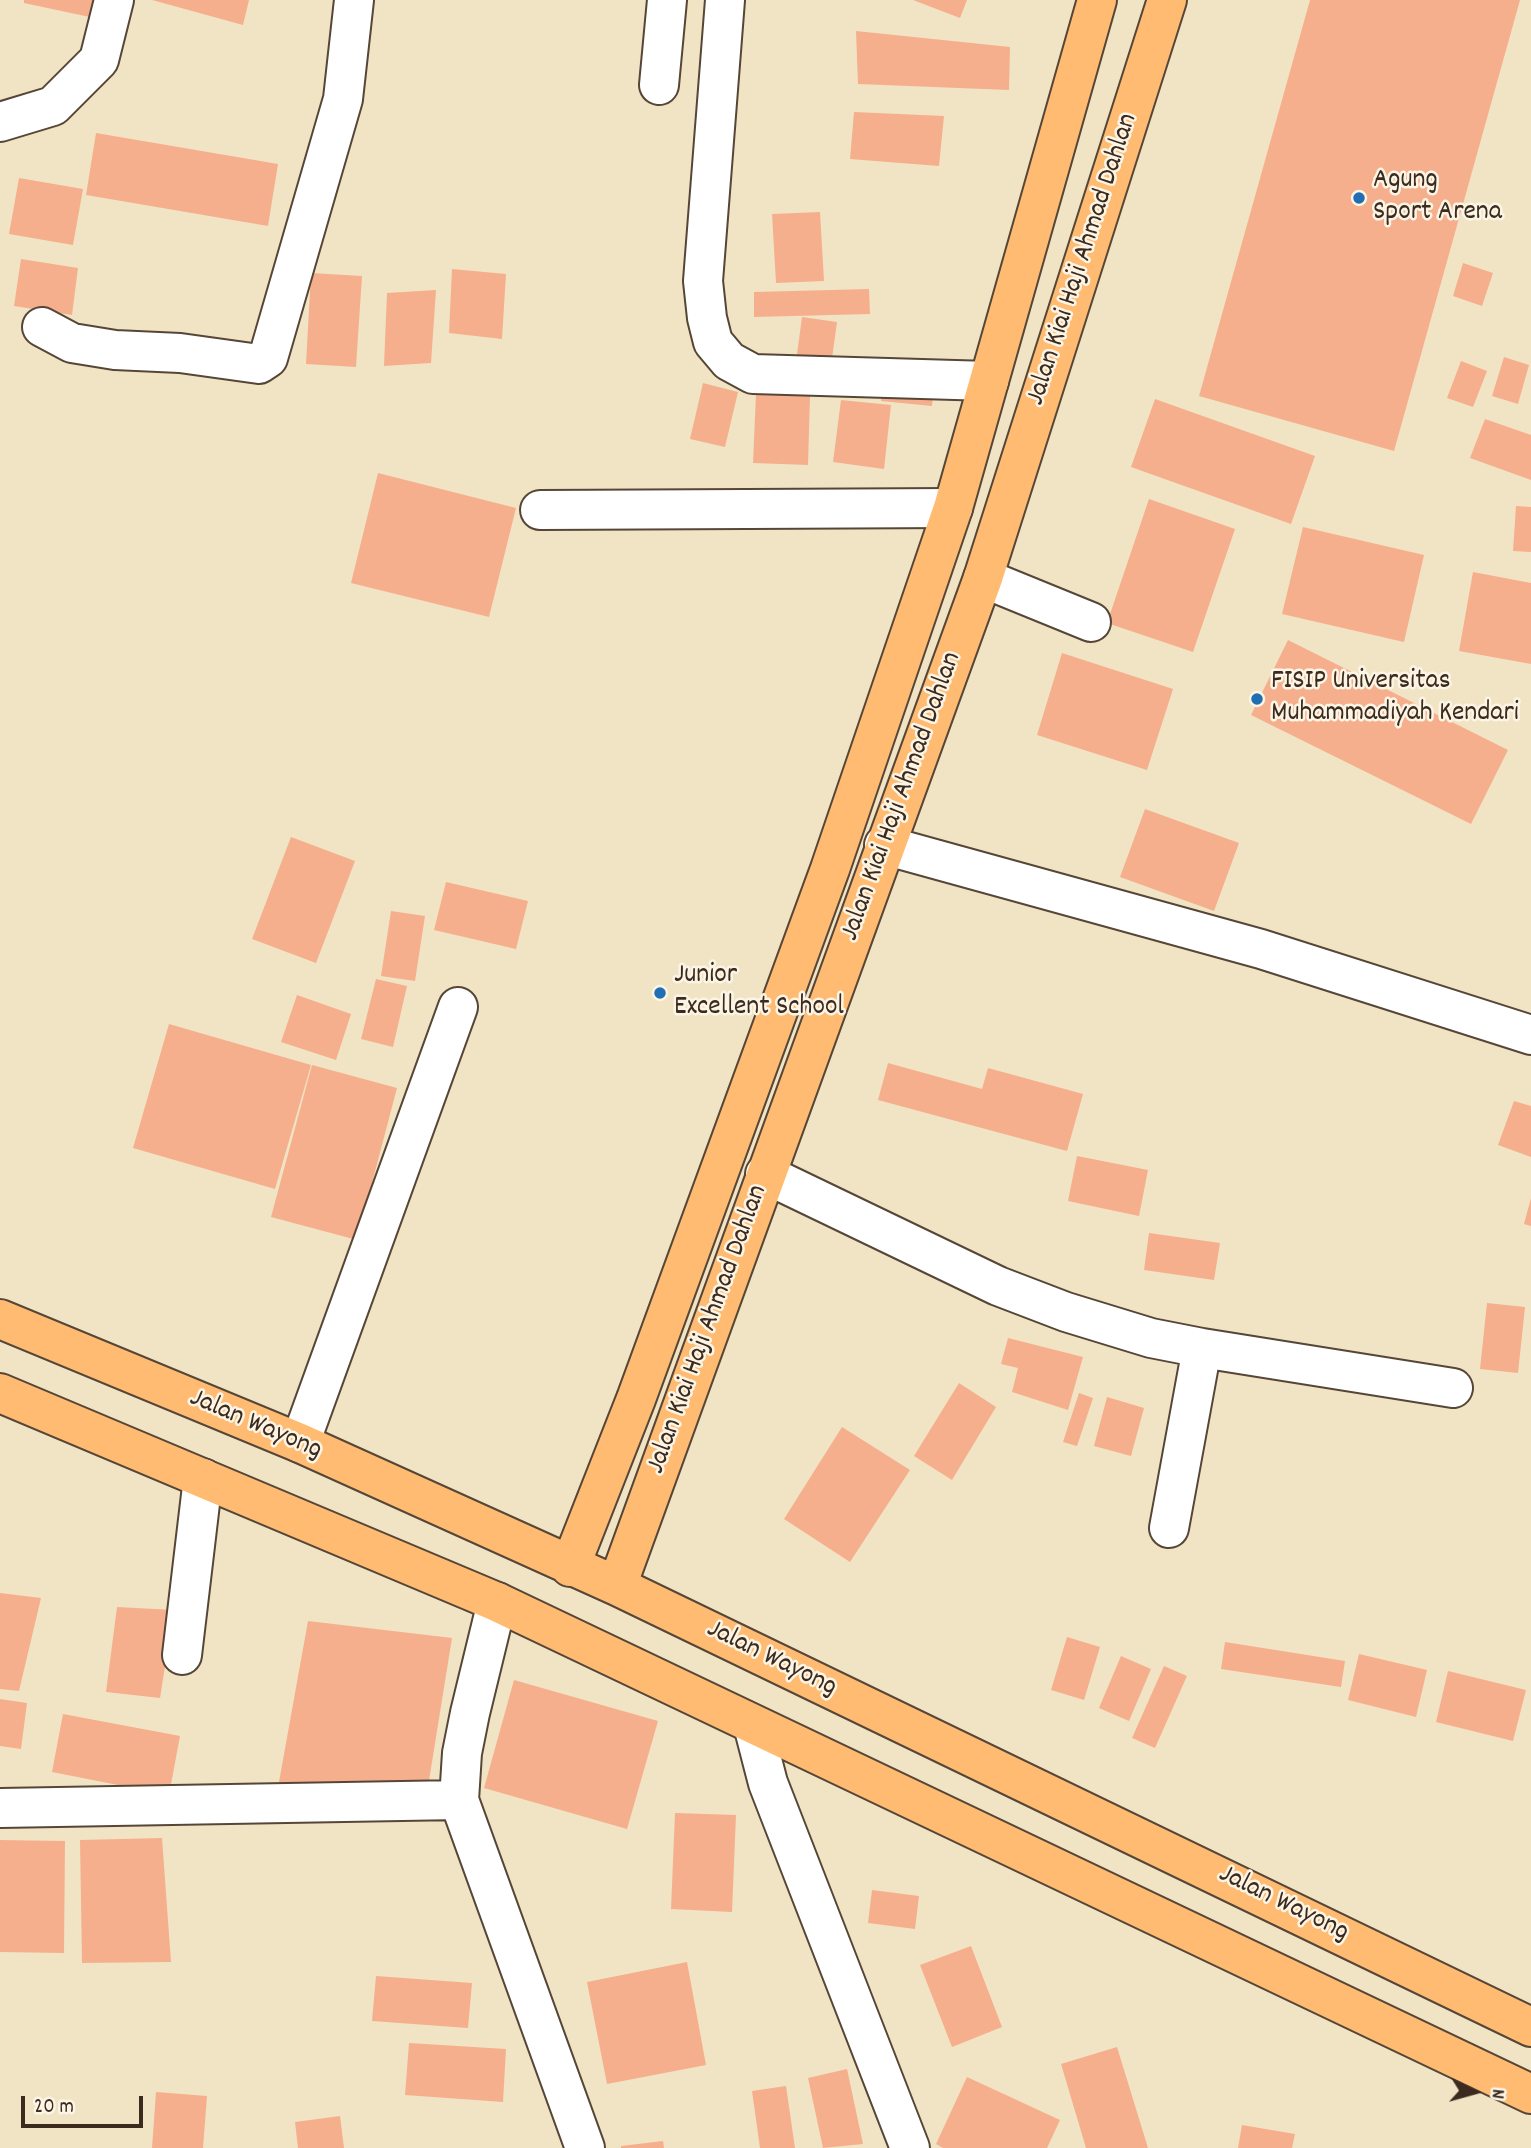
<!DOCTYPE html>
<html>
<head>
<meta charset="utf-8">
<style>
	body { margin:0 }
	#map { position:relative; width:1531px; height:2148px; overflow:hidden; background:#f0e4c5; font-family:Dekko,sans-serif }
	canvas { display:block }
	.north { position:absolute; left:1440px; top:2057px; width:70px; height:70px; -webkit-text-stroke:5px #fcf5e5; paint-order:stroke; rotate:95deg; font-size:19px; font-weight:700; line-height:28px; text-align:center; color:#3b2a1e }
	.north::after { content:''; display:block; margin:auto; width:24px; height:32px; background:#3b2a1e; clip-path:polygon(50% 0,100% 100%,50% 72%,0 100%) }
	.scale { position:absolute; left:21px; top:2096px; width:122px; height:32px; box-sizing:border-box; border:4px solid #3b2a1e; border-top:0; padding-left:9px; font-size:21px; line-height:24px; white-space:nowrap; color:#3b2a1e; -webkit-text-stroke:5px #fcf5e5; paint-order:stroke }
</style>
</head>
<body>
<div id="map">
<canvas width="1531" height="2148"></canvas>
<div class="north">N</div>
<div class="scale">20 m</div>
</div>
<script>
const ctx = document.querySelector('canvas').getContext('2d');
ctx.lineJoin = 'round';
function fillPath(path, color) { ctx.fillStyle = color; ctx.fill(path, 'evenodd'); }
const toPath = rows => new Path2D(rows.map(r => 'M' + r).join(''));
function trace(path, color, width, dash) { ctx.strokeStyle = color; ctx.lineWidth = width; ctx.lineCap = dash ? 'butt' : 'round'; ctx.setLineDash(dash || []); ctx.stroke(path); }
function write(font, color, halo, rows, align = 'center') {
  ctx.font = font + ' Dekko,sans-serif'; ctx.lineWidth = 5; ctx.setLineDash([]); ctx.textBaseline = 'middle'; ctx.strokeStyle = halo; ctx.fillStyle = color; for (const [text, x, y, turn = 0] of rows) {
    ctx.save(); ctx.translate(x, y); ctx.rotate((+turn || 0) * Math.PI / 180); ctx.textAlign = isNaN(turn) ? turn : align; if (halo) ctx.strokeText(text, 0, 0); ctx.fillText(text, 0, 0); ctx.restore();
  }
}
fillPath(toPath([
	[24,0,103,0,99,19,24,3],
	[152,0,249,0,243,25],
	[913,0,967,0,960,18],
	[1310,0,1520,0,1394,451,1199,396],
	[856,31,1010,47,1009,90,858,84],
	[854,112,944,116,939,166,850,159],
	[96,133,278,164,268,226,86,195],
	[19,178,83,189,73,245,9,234],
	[820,212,824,281,776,283,772,214],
	[21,259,78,268,72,315,14,306],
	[1463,263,1493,273,1482,306,1453,296],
	[452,269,506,274,502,339,449,333],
	[311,273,362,276,356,367,306,364],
	[869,289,870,314,754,317,754,292],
	[436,290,431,363,384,366,387,293],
	[802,317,837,322,830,373,795,369],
	[1504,357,1529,365,1518,404,1492,396],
	[1461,361,1487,371,1473,407,1447,398],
	[883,379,934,384,932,406,881,401],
	[703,383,738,392,725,447,690,439],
	[756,394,810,396,808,465,753,463],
	[1155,399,1315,456,1291,524,1131,467],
	[841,400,891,405,884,469,833,462],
	[1485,419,1531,435,1531,480,1470,458],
	[378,473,516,508,489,617,351,583],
	[1149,499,1235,529,1193,652,1107,623],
	[1516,506,1531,507,1531,552,1513,551],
	[1303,527,1424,555,1404,642,1282,614],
	[1473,572,1531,583,1531,664,1459,651],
	[1288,640,1508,750,1471,824,1251,715],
	[1062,653,1173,689,1147,770,1037,735],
	[1145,809,1239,843,1214,911,1120,877],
	[291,837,355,861,316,963,252,939],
	[446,882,528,901,516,949,434,930],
	[391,911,425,916,415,981,381,976],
	[376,979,407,986,393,1047,361,1039],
	[297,995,351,1014,336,1060,281,1042],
	[169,1024,311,1065,275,1189,133,1148],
	[888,1063,982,1089,988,1068,1083,1094,1067,1151,878,1100],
	[312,1065,397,1088,357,1240,271,1217],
	[1514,1101,1531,1106,1531,1157,1498,1145],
	[1077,1156,1148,1170,1139,1216,1068,1201],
	[1531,1198,1531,1226,1524,1224],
	[1149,1233,1220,1243,1214,1280,1144,1270],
	[1487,1303,1525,1307,1518,1373,1480,1369],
	[1008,1338,1083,1357,1068,1410,1012,1392,1018,1368,1001,1364],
	[959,1383,996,1407,952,1480,914,1456],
	[1079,1393,1093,1398,1077,1446,1063,1442],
	[1107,1397,1144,1408,1131,1456,1094,1446],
	[842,1427,910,1470,850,1562,784,1519],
	[0,1593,41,1598,19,1691,0,1689],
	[117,1607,174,1610,160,1698,106,1692],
	[308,1621,452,1638,427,1793,277,1793],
	[1067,1637,1100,1647,1084,1700,1051,1690],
	[1225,1642,1345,1661,1341,1687,1221,1669],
	[1359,1654,1427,1670,1416,1717,1348,1700],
	[1121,1656,1151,1669,1129,1721,1099,1708],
	[1164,1666,1187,1676,1155,1748,1132,1738],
	[1448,1671,1526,1690,1513,1741,1436,1722],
	[514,1680,658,1721,627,1829,484,1788],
	[0,1699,27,1703,21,1749,0,1746],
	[63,1714,180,1736,169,1795,52,1772],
	[675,1813,736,1815,732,1912,671,1909],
	[162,1838,171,1962,82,1963,80,1840],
	[0,1840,65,1841,64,1953,0,1952],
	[872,1890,919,1896,915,1929,868,1923],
	[971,1946,1002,2027,952,2047,920,1965],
	[687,1962,706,2065,607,2084,587,1982],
	[376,1976,472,1983,468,2028,372,2021],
	[409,2043,506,2049,503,2102,405,2095],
	[1117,2047,1148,2148,1086,2148,1061,2064],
	[847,2069,863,2144,823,2148,808,2078],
	[967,2077,1060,2120,1047,2148,943,2148,936,2144],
	[786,2086,795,2148,760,2148,752,2091],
	[156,2092,207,2096,203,2148,152,2148],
	[340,2116,344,2148,298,2148,295,2122],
	[1242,2125,1295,2134,1292,2148,1238,2148],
	[663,2141,664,2148,621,2148,621,2146]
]), '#f6af8d');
const minor = toPath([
	[725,0,703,281,707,318,713,342,729,361,753,374,989,381],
	[659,85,667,0],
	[0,122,53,106,99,60,114,0],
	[42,327,72,343,115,350,180,353,259,364,268,358,343,99,354,0],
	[540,510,953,508],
	[983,578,1091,622],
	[884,845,1261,949,1531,1035],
	[765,1174,998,1286,1066,1312,1151,1338,1202,1348,1453,1388],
	[300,1443,458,1007],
	[1169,1528,1202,1348],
	[497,1602,470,1713,462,1753,459,1800,585,2148],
	[182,1655,203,1478],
	[753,1725,768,1783,910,2148],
	[0,1808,459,1800]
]);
const major = toPath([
	[0,1319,300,1443,617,1586,1531,2027],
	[0,1393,497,1602,1531,2094],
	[570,1567,636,1399,830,869,953,508,1097,0],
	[617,1586,983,578,1167,0]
]);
trace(minor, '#564637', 42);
trace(major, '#564637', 42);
trace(minor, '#fff', 38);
trace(major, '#ffbb71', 38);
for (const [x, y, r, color] of [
	[1359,198,7,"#1f6fb2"],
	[1257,699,7,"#1f6fb2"],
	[660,993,7,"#1f6fb2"]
]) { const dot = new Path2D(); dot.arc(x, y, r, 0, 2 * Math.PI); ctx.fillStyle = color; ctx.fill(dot); trace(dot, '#fcf5e5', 2.5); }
write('28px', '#3b2a1e', '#fcf5e5', [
	["Agung",1373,182],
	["Sport Arena",1373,214],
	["FISIP Universitas",1271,683],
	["Muhammadiyah Kendari",1271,715],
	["Junior",674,977],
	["Excellent School",674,1009]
], 'left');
write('28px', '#3b2a1e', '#fcf5e5', [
	["Jalan Kiai Haji Ahmad Dahlan",1084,260,-72],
	["Jalan Kiai Haji Ahmad Dahlan",903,797,-70],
	["Jalan Kiai Haji Ahmad Dahlan",709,1330,-70],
	["Jalan Wayong",255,1426,23],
	["Jalan Wayong",771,1660,26],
	["Jalan Wayong",1283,1905,26]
]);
</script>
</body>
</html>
